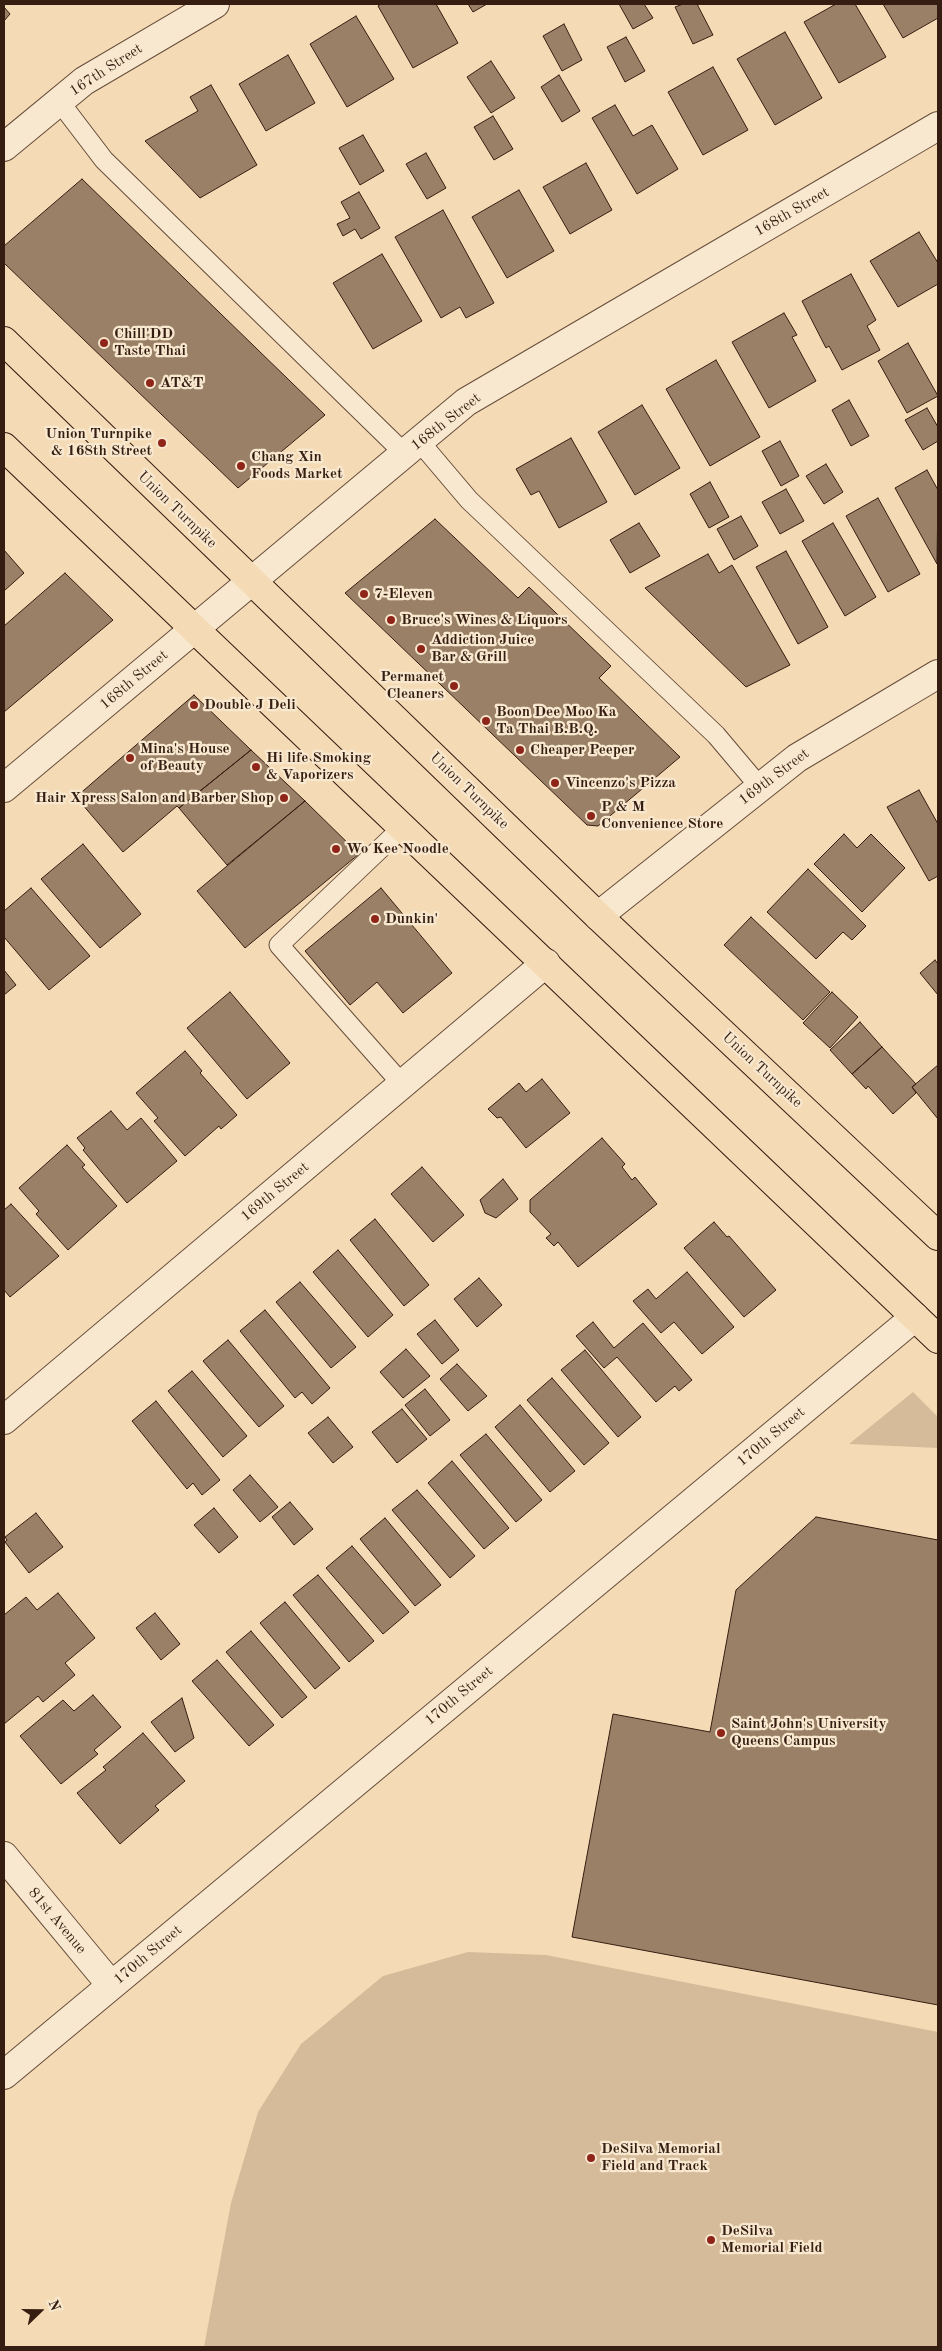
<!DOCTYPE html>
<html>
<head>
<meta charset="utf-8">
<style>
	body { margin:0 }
	#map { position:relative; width:942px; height:2351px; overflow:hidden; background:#f5dbb5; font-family:"Old Standard TT",serif }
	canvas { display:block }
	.frame { position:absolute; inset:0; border:5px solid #361d11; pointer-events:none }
	.north { position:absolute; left:15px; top:2286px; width:50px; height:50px; -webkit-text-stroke:4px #f8e8cf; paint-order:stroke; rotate:68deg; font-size:14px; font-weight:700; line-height:20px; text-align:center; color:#361d11 }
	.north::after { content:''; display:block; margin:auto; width:18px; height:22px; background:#361d11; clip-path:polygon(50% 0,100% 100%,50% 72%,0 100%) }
</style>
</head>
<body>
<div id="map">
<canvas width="942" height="2351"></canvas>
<div class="frame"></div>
<div class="north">N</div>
</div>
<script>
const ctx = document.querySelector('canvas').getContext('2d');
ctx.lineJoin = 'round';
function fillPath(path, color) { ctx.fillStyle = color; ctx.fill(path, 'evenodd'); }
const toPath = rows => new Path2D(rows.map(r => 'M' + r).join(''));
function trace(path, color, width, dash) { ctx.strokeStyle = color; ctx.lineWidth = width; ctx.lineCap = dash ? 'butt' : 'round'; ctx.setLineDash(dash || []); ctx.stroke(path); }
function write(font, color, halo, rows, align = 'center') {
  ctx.font = font + ' "Old Standard TT",serif'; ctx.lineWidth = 4.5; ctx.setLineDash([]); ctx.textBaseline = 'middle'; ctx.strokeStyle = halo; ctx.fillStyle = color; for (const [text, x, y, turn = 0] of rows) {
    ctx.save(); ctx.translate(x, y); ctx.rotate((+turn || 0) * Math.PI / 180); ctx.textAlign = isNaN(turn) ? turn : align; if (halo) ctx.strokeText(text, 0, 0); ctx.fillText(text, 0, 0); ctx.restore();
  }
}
fillPath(toPath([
	[913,1392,938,1417,938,1448,849,1444],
	[468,1952,546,1955,938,2032,938,2347,204,2347,231,2203,258,2112,301,2044,383,1976]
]), '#d5bb99');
const building = toPath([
	[381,4,436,4,458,43,413,68,378,6,381,4],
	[468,4,487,4,473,12,468,4],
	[619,4,644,4,653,18,633,29,619,4],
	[683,4,697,4,713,35,693,44,675,7,683,4],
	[836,4,855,4,886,57,839,83,804,22,836,4],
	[883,4,938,4,938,18,903,38,883,4],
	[4,7,10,14,4,21,4,7],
	[356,16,394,79,347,107,310,44,356,16],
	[564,24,582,60,562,71,543,36,564,24],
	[785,32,822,98,775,125,737,59,785,32],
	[626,37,645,71,625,82,607,47,626,37],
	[288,55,315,103,266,131,239,84,288,55],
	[491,61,515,98,491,113,467,77,491,61],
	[713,67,748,130,703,155,668,92,713,67],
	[559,75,580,111,562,122,541,87,559,75],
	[211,85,257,165,200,198,145,141,198,111,190,97,211,85],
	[615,105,633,136,652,125,678,169,637,194,592,118,615,105],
	[493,116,513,149,494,160,474,127,493,116],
	[363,135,384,171,360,185,339,148,363,135],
	[426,153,446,188,427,199,406,164,426,153],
	[586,163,612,210,570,234,543,187,586,163],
	[82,179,325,415,238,488,4,263,4,246,82,179],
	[519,190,554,251,507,278,472,217,519,190],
	[359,192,380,228,361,239,355,229,343,236,337,224,350,218,341,202,359,192],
	[443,210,494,303,466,318,460,307,441,318,395,237,443,210],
	[919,232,938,263,938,284,898,307,870,261,919,232],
	[382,254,422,321,373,349,333,283,382,254],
	[851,274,876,320,867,326,880,350,842,370,829,346,826,348,802,301,851,274],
	[784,313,797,335,792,337,816,381,769,408,732,342,784,313],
	[908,343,938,396,907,413,878,361,908,343],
	[716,360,760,437,710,466,666,389,716,360],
	[849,400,869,436,851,446,832,410,849,400],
	[642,405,680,468,635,495,598,432,642,405],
	[927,408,938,427,938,441,923,450,905,420,927,408],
	[571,438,607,502,559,528,539,491,531,495,516,469,571,438],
	[780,441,799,476,781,486,762,451,780,441],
	[826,464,843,492,824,504,806,476,826,464],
	[927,470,938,490,937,564,895,488,927,470],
	[710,482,729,517,709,528,690,494,710,482],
	[786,489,804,521,780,534,762,502,786,489],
	[878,498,920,574,888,592,846,516,878,498],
	[741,516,758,546,734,560,717,529,741,516],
	[435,519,518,598,529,587,611,666,599,678,680,757,598,826,587,825,345,593,435,519],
	[639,523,660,556,630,573,610,540,639,523],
	[833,523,876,597,845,616,802,541,833,523],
	[4,550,24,573,4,591,4,550],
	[786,551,828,627,798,644,756,567,786,551],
	[708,554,719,573,732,565,790,665,746,687,645,588,708,554],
	[65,573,113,620,4,712,4,626,65,573],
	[194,695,251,750,179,808,177,806,123,852,76,797,194,695],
	[251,750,305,801,227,865,179,808,251,750],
	[919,790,938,824,938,876,929,881,887,807,919,790],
	[305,801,359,854,245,948,197,891,305,801],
	[844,834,857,848,871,834,905,868,862,912,814,864,844,834],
	[83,844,141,914,100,948,41,879,83,844],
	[808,869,866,926,852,940,843,932,816,959,767,912,808,869],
	[31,888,90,956,49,990,4,937,4,911,31,888],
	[381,888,452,973,403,1013,377,982,350,1005,305,951,381,888],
	[751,917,830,992,803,1020,724,945,751,917],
	[935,960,938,964,938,995,920,973,935,960],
	[4,970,16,985,4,995,4,970],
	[230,992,290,1063,247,1099,187,1028,230,992],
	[832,992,858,1017,830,1048,803,1023,832,992],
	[860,1022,882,1047,852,1074,830,1050,860,1022],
	[882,1047,916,1084,912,1087,916,1093,893,1114,868,1086,866,1089,852,1074,882,1047],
	[185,1051,202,1071,200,1073,237,1115,221,1129,219,1126,185,1156,154,1121,158,1118,136,1093,185,1051],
	[938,1065,938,1119,912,1087,938,1065],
	[542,1079,570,1113,526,1148,501,1117,497,1118,488,1109,519,1083,526,1092,542,1079],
	[111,1111,127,1130,141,1118,177,1161,127,1203,83,1150,85,1148,77,1138,111,1111],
	[602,1138,625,1164,622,1167,632,1180,635,1177,657,1204,578,1267,558,1242,554,1246,546,1238,551,1234,530,1212,530,1200,602,1138],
	[67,1145,85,1165,82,1167,117,1206,68,1250,36,1214,39,1211,19,1188,67,1145],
	[422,1167,464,1215,433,1242,391,1194,422,1167],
	[503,1179,518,1199,496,1218,485,1213,480,1200,503,1179],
	[11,1204,59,1256,10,1297,4,1290,4,1210,11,1204],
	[375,1219,429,1285,404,1306,350,1240,375,1219],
	[714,1222,727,1237,729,1236,776,1290,744,1317,684,1248,714,1222],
	[338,1250,393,1315,368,1337,313,1272,338,1250],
	[687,1272,734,1327,702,1354,674,1322,661,1333,633,1301,648,1289,656,1299,687,1272],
	[479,1278,502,1305,477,1327,454,1299,479,1278],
	[300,1282,356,1347,331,1368,276,1302,300,1282],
	[265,1310,330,1388,312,1404,302,1392,295,1398,240,1331,265,1310],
	[435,1320,459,1350,442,1364,417,1334,435,1320],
	[593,1322,614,1348,643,1323,692,1380,679,1391,675,1386,656,1402,617,1357,604,1368,576,1336,593,1322],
	[228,1340,284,1406,259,1427,203,1361,228,1340],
	[406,1349,430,1376,403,1398,380,1372,406,1349],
	[585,1350,641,1417,618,1437,561,1370,585,1350],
	[457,1364,487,1396,468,1411,440,1379,457,1364],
	[192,1371,247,1436,223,1457,168,1391,192,1371],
	[552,1378,609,1443,584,1465,527,1400,552,1378],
	[425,1389,450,1420,430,1436,405,1405,425,1389],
	[156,1401,220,1480,202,1495,193,1483,187,1489,132,1421,156,1401],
	[520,1405,575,1471,550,1492,495,1427,520,1405],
	[402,1409,427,1439,397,1463,372,1432,402,1409],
	[328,1417,353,1447,333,1463,308,1433,328,1417],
	[486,1434,542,1500,516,1522,460,1455,486,1434],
	[452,1461,509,1528,484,1549,428,1483,452,1461],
	[250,1475,278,1507,260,1522,233,1490,250,1475],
	[417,1490,475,1556,450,1578,392,1510,417,1490],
	[290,1502,313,1529,294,1545,272,1517,290,1502],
	[214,1508,238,1537,219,1553,194,1525,214,1508],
	[36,1513,63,1547,29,1573,5,1542,7,1540,5,1537,36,1513],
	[816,1517,938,1540,938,2005,572,1937,613,1714,710,1732,736,1590,816,1517],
	[385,1518,441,1585,415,1606,360,1539,385,1518],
	[352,1546,409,1612,383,1634,326,1568,352,1546],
	[318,1575,374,1641,349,1662,293,1595,318,1575],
	[58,1593,95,1638,65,1663,75,1675,43,1702,38,1696,4,1724,4,1615,26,1597,37,1610,58,1593],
	[285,1602,340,1668,315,1689,260,1623,285,1602],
	[155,1613,180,1644,161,1660,136,1628,155,1613],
	[251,1631,307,1697,282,1718,226,1652,251,1631],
	[217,1660,274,1725,249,1746,192,1681,217,1660],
	[93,1695,121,1727,94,1750,98,1754,61,1784,20,1736,63,1700,74,1711,93,1695],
	[182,1698,194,1738,175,1752,151,1722,182,1698],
	[143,1733,185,1781,155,1806,159,1810,120,1844,77,1793,106,1770,103,1767,143,1733]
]);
fillPath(building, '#998066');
trace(building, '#361d11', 1);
const service = toPath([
	[59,101,104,160,405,454],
	[419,441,469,500,716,735,759,786],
	[402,1084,279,945,403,827]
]);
const minor = toPath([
	[4,147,84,81,215,4],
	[4,788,466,402,938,126],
	[598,916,797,758,938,674],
	[4,1420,546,963],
	[4,1856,111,1985],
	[4,2075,915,1317]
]);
const primary = toPath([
	[4,341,598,916,938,1236],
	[4,447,938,1339]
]);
trace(service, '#664c3a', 21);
trace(minor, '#664c3a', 30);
trace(primary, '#361d11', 30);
trace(service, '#f8e8cf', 19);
trace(minor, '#f8e8cf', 28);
trace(primary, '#f5dbb5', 28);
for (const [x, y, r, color] of [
	[104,343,5,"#8f2418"],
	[150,383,5,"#8f2418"],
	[162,443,5,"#8f2418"],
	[241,466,5,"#8f2418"],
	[364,594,5,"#8f2418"],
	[391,620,5,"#8f2418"],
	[421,649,5,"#8f2418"],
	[454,686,5,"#8f2418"],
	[194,705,5,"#8f2418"],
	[486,721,5,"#8f2418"],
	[520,750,5,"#8f2418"],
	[130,758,5,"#8f2418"],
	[256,767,5,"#8f2418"],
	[555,783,5,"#8f2418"],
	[284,798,5,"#8f2418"],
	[591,816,5,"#8f2418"],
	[336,849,5,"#8f2418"],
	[375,919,5,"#8f2418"],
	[721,1733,5,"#8f2418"],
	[591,2158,5,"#8f2418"],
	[711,2240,5,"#8f2418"]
]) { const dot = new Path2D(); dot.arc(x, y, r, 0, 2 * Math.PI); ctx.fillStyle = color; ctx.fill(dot); trace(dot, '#f8e8cf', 2); }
write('15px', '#361d11', '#f8e8cf', [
	["167th Street",106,70,-33],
	["168th Street",792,212,-30],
	["168th Street",446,422,-38],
	["Union Turnpike",177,510,44],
	["168th Street",134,680,-40],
	["169th Street",774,777,-37],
	["Union Turnpike",469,791,44],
	["Union Turnpike",762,1070,43],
	["169th Street",275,1192,-40],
	["170th Street",771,1437,-40],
	["170th Street",459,1696,-40],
	["81st Avenue",57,1921,50],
	["170th Street",148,1955,-40]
]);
write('bold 15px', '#361d11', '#f8e8cf', [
	["Chill'DD",114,334],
	["Taste Thai",114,351],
	["AT&T",160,383],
	["Union Turnpike",152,434,"right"],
	["& 168th Street",152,451,"right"],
	["Chang Xin",251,457],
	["Foods Market",251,474],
	["7-Eleven",374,594],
	["Bruce's Wines & Liquors",401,620],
	["Addiction Juice",431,640],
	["Bar & Grill",431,657],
	["Permanet",444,677,"right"],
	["Cleaners",444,694,"right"],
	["Double J Deli",204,705],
	["Boon Dee Moo Ka",496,712],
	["Ta Thai B.B.Q.",496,729],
	["Mina's House",140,749],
	["of Beauty",140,766],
	["Cheaper Peeper",530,750],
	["Hi life Smoking",266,758],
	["& Vaporizers",266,775],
	["Vincenzo's Pizza",565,783],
	["Hair Xpress Salon and Barber Shop",274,798,"right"],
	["P & M",601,807],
	["Convenience Store",601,824],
	["Wo Kee Noodle",346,849],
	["Dunkin'",385,919],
	["Saint John's University",731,1724],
	["Queens Campus",731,1741],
	["DeSilva Memorial",601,2149],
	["Field and Track",601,2166],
	["DeSilva",721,2231],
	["Memorial Field",721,2248]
], 'left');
</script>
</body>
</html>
